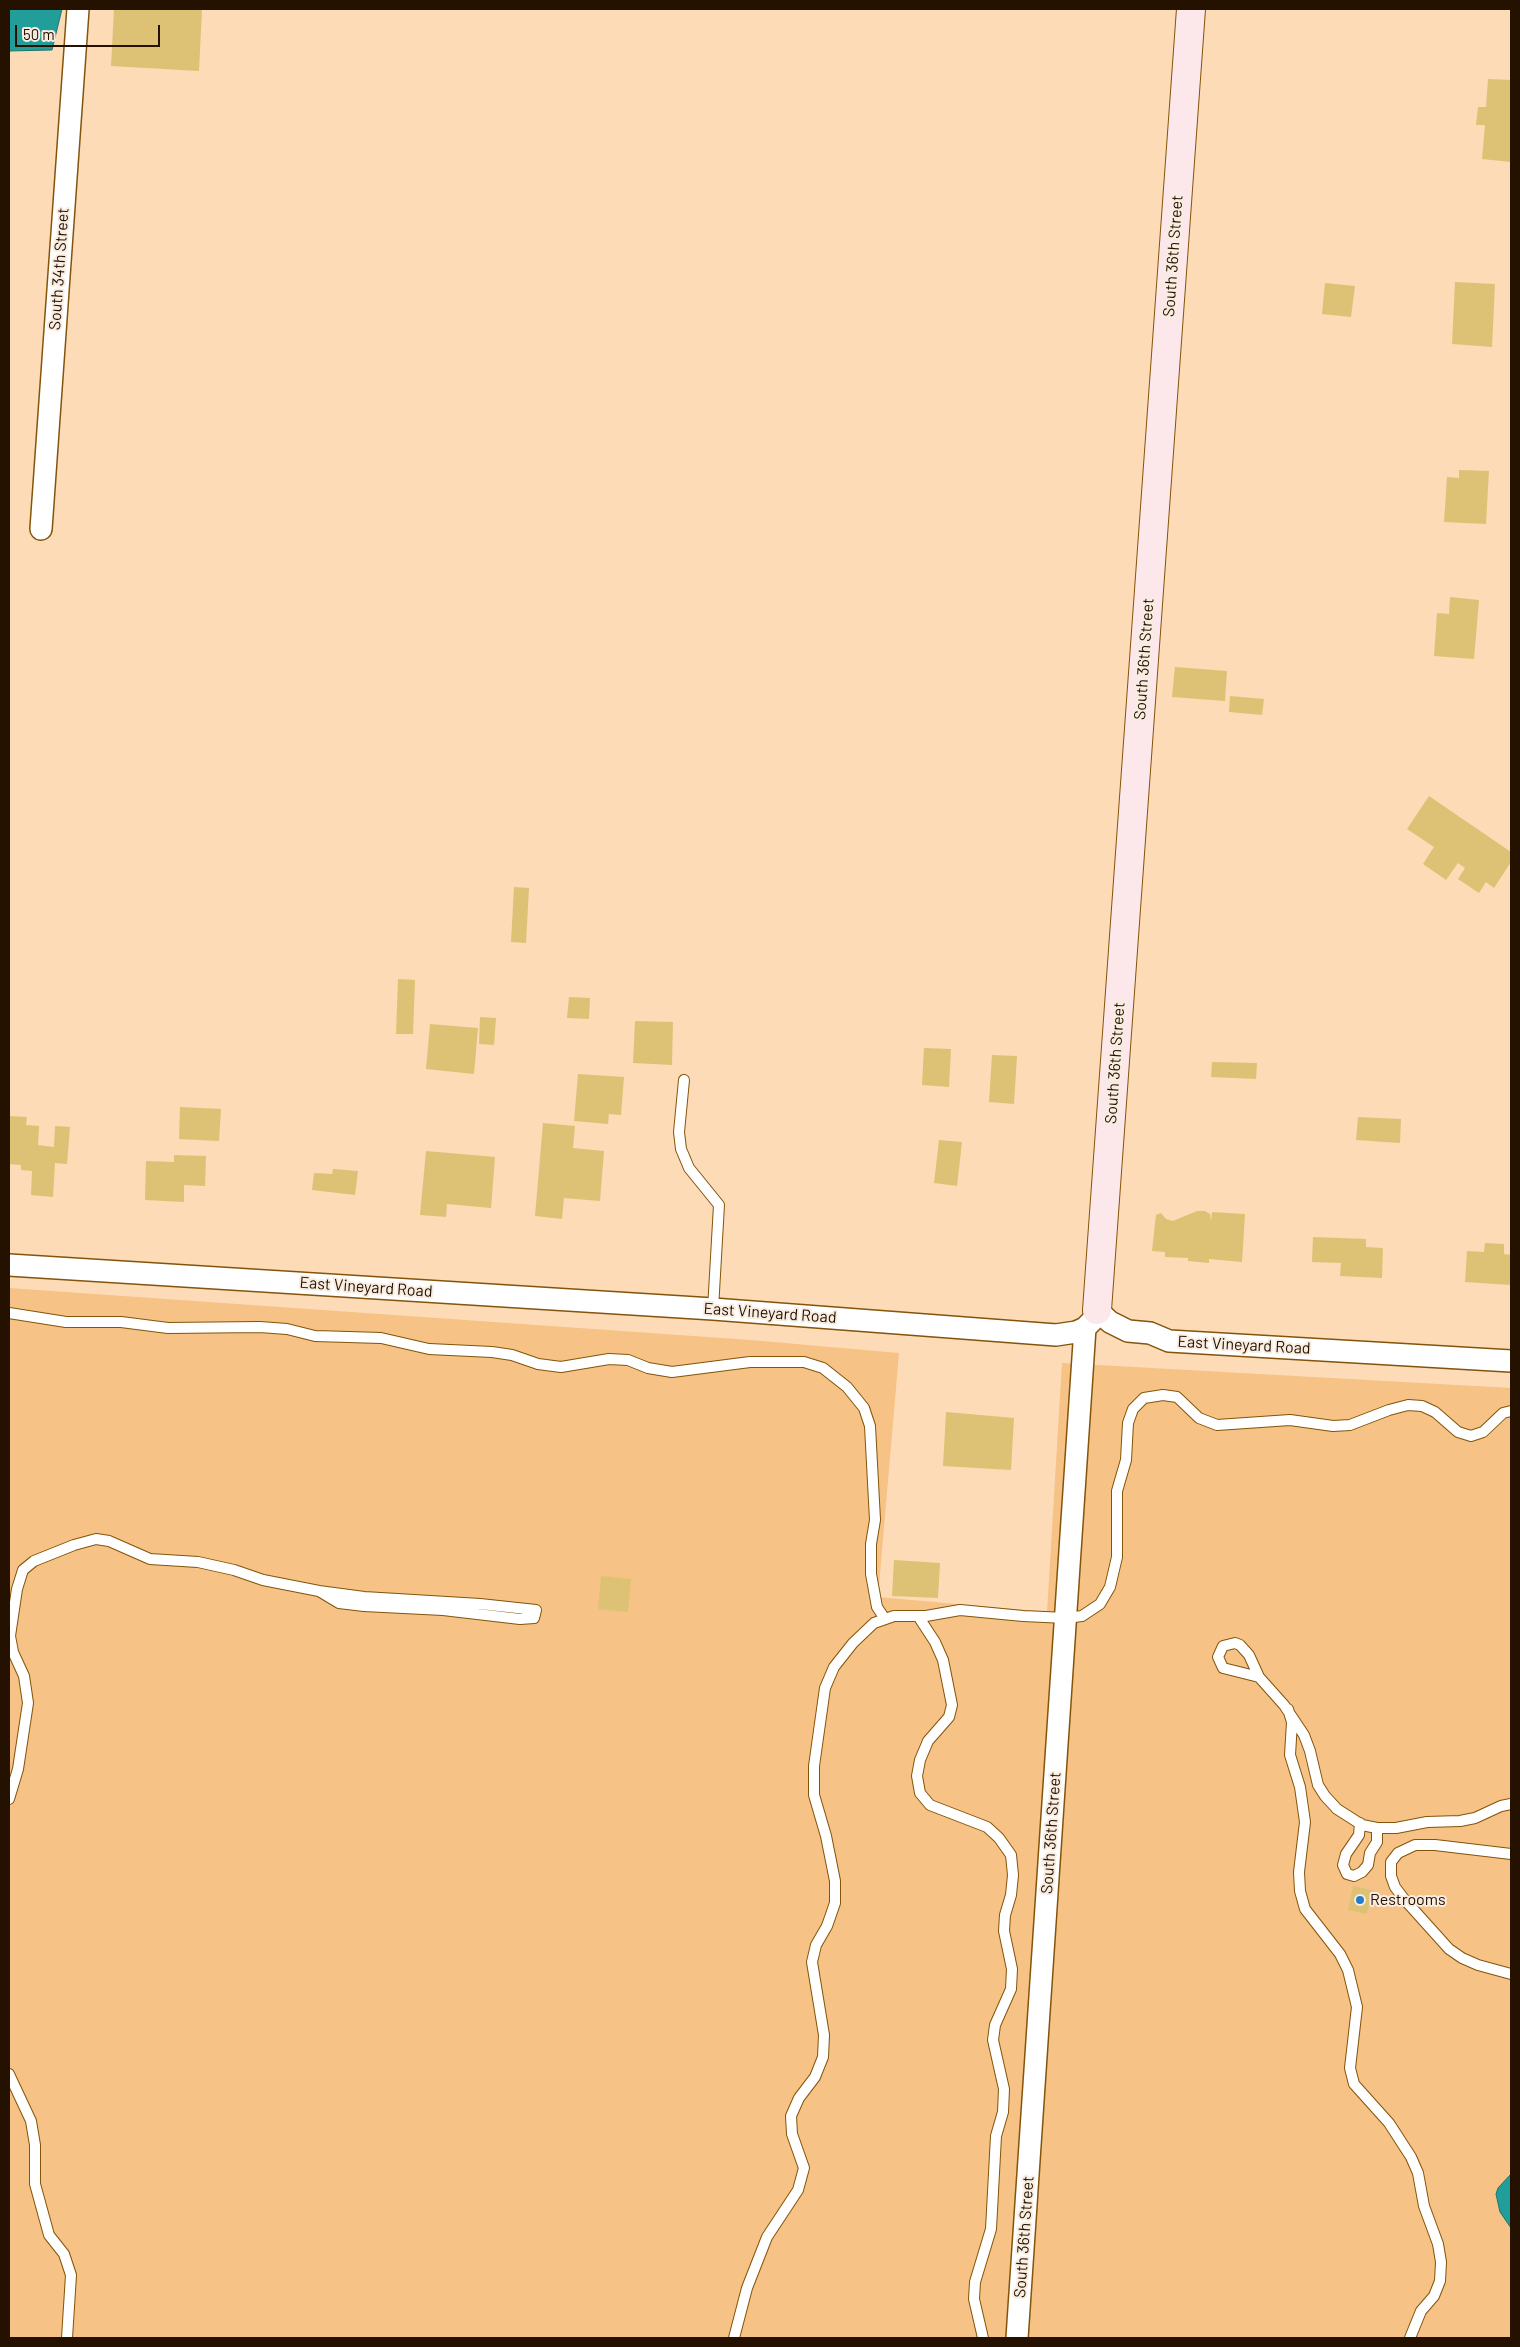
<!DOCTYPE html>
<html>
<head>
<meta charset="utf-8">
<style>
	body { margin:0 }
	#map { position:relative; width:1520px; height:2347px; overflow:hidden; background:#fcdbb6; font-family:Barlow,sans-serif }
	canvas { display:block }
	.frame { position:absolute; inset:0; border:10px solid #241100; pointer-events:none }
	.scale { position:absolute; left:15px; top:25px; width:145px; height:22px; box-sizing:border-box; border:2px solid #241100; border-top:0; padding-left:6px; font-size:15px; line-height:18px; white-space:nowrap; color:#241100; -webkit-text-stroke:4px #f8ede0; paint-order:stroke }
</style>
</head>
<body>
<div id="map">
<canvas width="1520" height="2347"></canvas>
<div class="frame"></div>
<div class="scale">50 m</div>
</div>
<script>
const ctx = document.querySelector('canvas').getContext('2d');
ctx.lineJoin = 'round';
function fillPath(path, color) { ctx.fillStyle = color; ctx.fill(path, 'evenodd'); }
const toPath = rows => new Path2D(rows.map(r => 'M' + r).join(''));
function trace(path, color, width, dash) { ctx.strokeStyle = color; ctx.lineWidth = width; ctx.lineCap = dash ? 'butt' : 'round'; ctx.setLineDash(dash || []); ctx.stroke(path); }
function write(font, color, halo, rows, align = 'center') {
  ctx.font = font + ' Barlow,sans-serif'; ctx.lineWidth = 4; ctx.setLineDash([]); ctx.textBaseline = 'middle'; ctx.strokeStyle = halo; ctx.fillStyle = color; for (const [text, x, y, turn = 0] of rows) {
    ctx.save(); ctx.translate(x, y); ctx.rotate((+turn || 0) * Math.PI / 180); ctx.textAlign = isNaN(turn) ? turn : align; if (halo) ctx.strokeText(text, 0, 0); ctx.fillText(text, 0, 0); ctx.restore();
  }
}
fillPath(toPath([
	[9,1288,750,1340,899,1353,878,1597,1047,1612,1062,1363,1511,1388,1511,2338,9,2338]
]), '#f6c285');
const water = toPath([
	[9,9,62,9,52,50,9,51,9,9],
	[1511,2174,1511,2228,1500,2212,1496,2194,1498,2188,1511,2174]
]);
fillPath(water, '#219e99');
trace(water, '#22746b', 1);
fillPath(toPath([
	[114,9,202,9,199,71,111,66],
	[1488,79,1511,80,1511,162,1482,159,1485,125,1476,125,1478,107,1486,107],
	[1455,282,1495,284,1492,347,1452,344],
	[1325,283,1355,286,1351,317,1322,314],
	[1459,470,1489,471,1486,524,1444,522,1447,477,1459,478],
	[1450,597,1479,600,1474,659,1434,656,1437,613,1449,614],
	[1175,667,1227,671,1225,701,1172,697],
	[1230,696,1264,699,1262,715,1229,712],
	[1429,796,1511,852,1511,862,1494,888,1486,882,1479,893,1458,879,1465,868,1458,863,1446,880,1423,864,1434,847,1407,829],
	[514,887,529,888,526,943,511,942],
	[398,979,415,980,413,1034,396,1034],
	[569,997,590,998,589,1019,567,1018],
	[480,1017,496,1018,494,1045,479,1044],
	[635,1021,673,1022,672,1065,633,1063],
	[430,1024,478,1028,474,1074,426,1069],
	[924,1048,951,1049,949,1087,922,1085],
	[992,1055,1017,1056,1014,1104,989,1102],
	[1212,1062,1257,1063,1256,1079,1211,1077],
	[578,1074,624,1077,621,1115,609,1114,608,1124,574,1121],
	[180,1107,221,1109,219,1141,179,1139],
	[9,1116,27,1117,26,1125,39,1126,38,1145,54,1147,55,1126,70,1127,67,1164,55,1163,53,1197,31,1195,32,1171,21,1170,21,1165,9,1164],
	[1358,1117,1401,1119,1400,1143,1356,1140],
	[543,1123,575,1126,573,1148,604,1151,600,1201,564,1198,562,1219,535,1216],
	[939,1140,962,1142,957,1186,934,1183],
	[426,1151,495,1157,491,1208,447,1204,446,1217,420,1215],
	[174,1155,206,1156,205,1186,184,1185,184,1202,145,1200,146,1161,174,1162],
	[333,1169,358,1171,355,1195,312,1190,314,1173,332,1174],
	[1197,1211,1205,1211,1210,1214,1211,1221,1212,1212,1245,1214,1242,1262,1209,1259,1209,1263,1188,1261,1188,1258,1165,1257,1165,1252,1152,1251,1156,1215,1161,1213,1166,1219,1173,1221],
	[1313,1237,1366,1239,1366,1247,1383,1248,1382,1278,1340,1276,1341,1263,1312,1262],
	[1485,1243,1504,1244,1504,1254,1511,1255,1511,1285,1465,1282,1467,1251,1484,1252],
	[946,1412,1014,1418,1011,1470,943,1466],
	[894,1560,940,1563,938,1598,892,1596],
	[601,1576,631,1579,628,1612,598,1609],
	[1353,1886,1372,1890,1367,1914,1348,1910]
]), '#ddc275');
const lane = toPath([
	[684,1080,679,1132,681,1149,689,1168,719,1205,713,1309],
	[9,1313,66,1322,121,1322,168,1328,260,1327,287,1329,315,1336,381,1338,429,1349,492,1352,512,1355,538,1364,561,1367,609,1359,628,1360,648,1368,672,1372,750,1362,804,1362,823,1368,847,1387,864,1408,870,1426,875,1520,871,1544,871,1574,877,1607,885,1619],
	[918,1616,935,1642,943,1660,952,1705,949,1717,928,1741,920,1760,917,1776,920,1793,930,1805,987,1827,999,1838,1011,1855,1013,1875,1011,1895,1005,1915,1004,1931,1012,1969,1011,1989,995,2025,993,2040,1004,2089,1003,2112,996,2136,991,2229,975,2282,974,2299,983,2338],
	[1259,1677,1223,1668,1218,1657,1223,1646,1235,1643,1240,1645,1249,1655,1259,1677,1284,1705,1304,1735,1310,1751,1318,1785,1325,1796,1337,1809,1362,1825,1377,1828,1396,1828,1427,1822,1460,1821,1475,1818,1501,1806,1511,1804],
	[1288,1709,1292,1722,1290,1755,1300,1787,1305,1822,1299,1872,1300,1891,1305,1909,1340,1954,1348,1970,1357,2007,1350,2068,1354,2084,1389,2123,1411,2157,1418,2173,1424,2206,1438,2244,1441,2262,1440,2281,1434,2296,1421,2311,1410,2338],
	[9,1799,18,1769,28,1703,24,1676,13,1652,10,1636,17,1589,23,1570,34,1561,74,1545,96,1539,109,1541,150,1559,198,1562,234,1570,263,1580,319,1591,364,1597,480,1604,536,1610,534,1618,520,1619,443,1610,364,1606,339,1603,319,1591],
	[1360,1823,1359,1835,1346,1854,1343,1865,1347,1874,1354,1876,1362,1872,1368,1865,1370,1853,1377,1842,1377,1828],
	[1511,1854,1435,1845,1415,1845,1398,1853,1391,1862,1391,1876,1395,1887,1404,1899,1449,1949,1462,1958,1478,1965,1511,1974],
	[9,2074,31,2121,35,2145,35,2184,49,2235,64,2254,71,2275,67,2338],
	[734,2338,747,2288,767,2237,798,2190,804,2168,792,2134,791,2116,799,2098,815,2077,823,2057,824,2035,812,1962,816,1945,827,1926,835,1903,835,1881,826,1836,814,1795,814,1766,825,1688,834,1667,853,1643,874,1623,894,1616,926,1616,960,1610,1023,1616,1066,1618,1082,1616,1100,1604,1110,1587,1117,1557,1117,1491,1126,1460,1128,1423,1133,1409,1144,1398,1163,1395,1177,1397,1199,1418,1217,1425,1290,1420,1333,1426,1350,1425,1389,1410,1408,1405,1422,1406,1435,1412,1458,1432,1471,1436,1483,1432,1503,1413,1511,1411]
]);
const street = toPath([
	[41,529,78,9],
	[9,1265,713,1309,1056,1335,1076,1332,1085,1328,1094,1319,1097,1310,1110,1322,1128,1331,1150,1333,1169,1341,1511,1361],
	[1017,2338,1085,1328]
]);
const secondary = toPath([
	[1097,1310,1191,9]
]);
trace(lane, '#835409', 12);
trace(street, '#835409', 24);
trace(secondary, '#835409', 30);
trace(lane, '#fff', 10);
trace(street, '#fff', 21);
trace(secondary, '#fce7ea', 28);
for (const [x, y, r, color] of [
	[1360,1900,5,"#277cca"]
]) { const dot = new Path2D(); dot.arc(x, y, r, 0, 2 * Math.PI); ctx.fillStyle = color; ctx.fill(dot); trace(dot, '#f8ede0', 2); }
write('16px', '#241100', '#f8ede0', [
	["South 36th Street",1173,256,-86],
	["South 34th Street",59,269,-86],
	["South 36th Street",1144,659,-86],
	["South 36th Street",1115,1063,-86],
	["East Vineyard Road",366,1287,4],
	["East Vineyard Road",770,1313,4],
	["East Vineyard Road",1244,1345,3],
	["South 36th Street",1051,1833,-86],
	["South 36th Street",1024,2237,-86]
]);
write('16px', '#241100', '#f8ede0', [
	["Restrooms",1370,1900]
], 'left');
</script>
</body>
</html>
